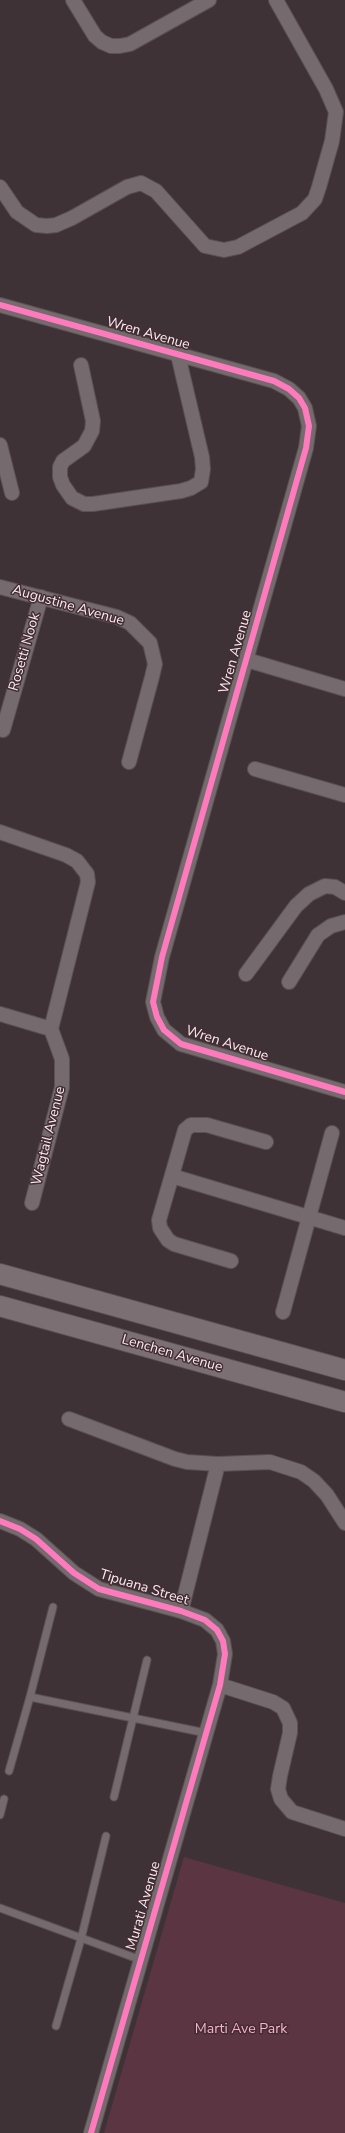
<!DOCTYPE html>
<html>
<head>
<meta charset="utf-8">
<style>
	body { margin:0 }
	canvas { display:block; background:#3e3236 }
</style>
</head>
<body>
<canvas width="345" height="2133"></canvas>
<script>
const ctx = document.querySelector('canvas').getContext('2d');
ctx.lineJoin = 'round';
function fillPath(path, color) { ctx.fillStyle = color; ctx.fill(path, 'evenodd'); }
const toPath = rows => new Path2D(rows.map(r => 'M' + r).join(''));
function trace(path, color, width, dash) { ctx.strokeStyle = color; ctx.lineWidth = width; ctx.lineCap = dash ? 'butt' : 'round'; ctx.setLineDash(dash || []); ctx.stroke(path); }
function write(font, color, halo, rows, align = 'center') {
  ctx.font = font + ' "Nunito Sans",sans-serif'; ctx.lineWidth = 3; ctx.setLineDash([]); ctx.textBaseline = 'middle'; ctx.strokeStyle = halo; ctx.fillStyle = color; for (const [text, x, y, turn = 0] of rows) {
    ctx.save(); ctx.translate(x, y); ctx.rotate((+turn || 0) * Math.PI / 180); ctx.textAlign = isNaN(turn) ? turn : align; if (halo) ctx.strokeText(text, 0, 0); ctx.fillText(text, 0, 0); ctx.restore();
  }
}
fillPath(toPath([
	[184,1857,345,1903,345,2133,104,2133]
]), '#5b3542');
const service = toPath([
	[53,1607,30,1697,133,1718,147,1660],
	[9,1771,30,1697],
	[114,1797,133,1718,206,1733],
	[0,1815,4,1799],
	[0,1908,141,1960],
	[56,2026,81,1939,106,1836]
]);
const minor = toPath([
	[73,0,95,36,102,42,111,46,120,46,130,44,209,0],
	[0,187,17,212,36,225,47,226,56,225,72,218,127,187,141,183,156,191,205,246,224,250,238,247,302,213,315,199,319,187,332,141,336,112,326,89,276,0],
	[0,305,274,381,289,389,299,398,305,408,309,426,306,448,162,957,153,1002,157,1017,164,1030,181,1044,345,1092],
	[81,365,93,421,92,431,84,446,63,461,60,467,60,477,63,485,72,498,84,504,93,504,181,491,191,488,201,482,203,469,202,457,178,355],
	[0,445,12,493],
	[0,587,117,617,130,623,150,643,155,664,152,677,129,762],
	[247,660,345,689],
	[3,730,41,597],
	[255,769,345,795],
	[0,832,66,855,77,861,87,874,88,882,51,1029],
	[246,974,296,906,309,894,325,886,335,887,345,893],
	[289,982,318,935,331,926,345,922],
	[0,1014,51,1029],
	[172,1176,345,1228],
	[32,1203,62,1087,62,1059,51,1029],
	[231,1261,174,1244,168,1240,160,1228,159,1220,185,1130,191,1125,207,1125,266,1142],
	[283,1312,332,1133],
	[69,1419,175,1459,187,1462,218,1464,181,1611],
	[218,1464,270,1462,301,1472,314,1481,327,1495,345,1523],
	[0,1521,20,1529,36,1539,74,1573,99,1589,181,1611,205,1620,217,1630,223,1641,225,1654,220,1685,91,2133],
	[220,1685,273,1702,283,1708,290,1723,290,1733,280,1776,278,1789,281,1799,292,1812,345,1829]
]);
const secondary = toPath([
	[0,1274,345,1370],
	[0,1306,345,1402]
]);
trace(service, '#5b5054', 9);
trace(minor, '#5b5054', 16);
trace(secondary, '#5b5054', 22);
trace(service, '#756a6d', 7);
trace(minor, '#756a6d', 14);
trace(secondary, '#7b6f73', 20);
trace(toPath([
	[0,305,274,381,289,389,299,398,305,408,309,426,306,448,162,957,153,1002,157,1017,164,1030,181,1044,345,1092],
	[0,1521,20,1529,36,1539,74,1573,99,1589,181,1611,205,1620,217,1630,223,1641,225,1654,220,1685,91,2133]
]), '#fd7abc', 6);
write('14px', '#f9eaee', '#432d34', [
	["Wren Avenue",148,334,16],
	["Augustine Avenue",68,606,16],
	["Rosetti Nook",25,652,-74],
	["Wren Avenue",236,652,-74],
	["Wren Avenue",227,1044,18],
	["Wagtail Avenue",49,1136,-76],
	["Lenchen Avenue",172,1354,16],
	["Tipuana Street",144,1588,17],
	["Murati Avenue",144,1906,-74]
]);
write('14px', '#fbb0c9', '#432d34', [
	["Marti Ave Park",241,2030]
]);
</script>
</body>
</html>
